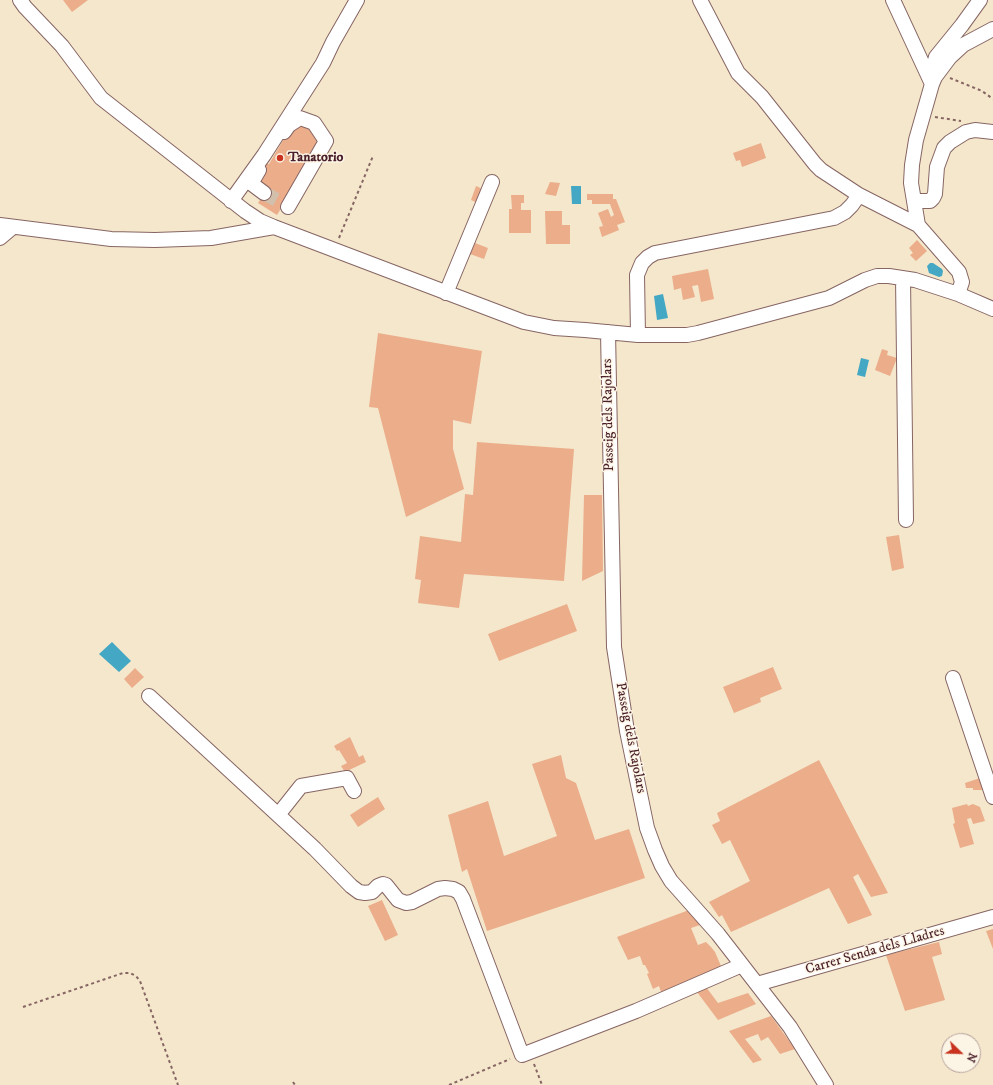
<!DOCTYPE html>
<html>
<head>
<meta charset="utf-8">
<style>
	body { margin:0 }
	#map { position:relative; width:993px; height:1085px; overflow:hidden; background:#f4e7cc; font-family:"IM FELL DW Pica",serif }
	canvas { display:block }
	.north { position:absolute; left:941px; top:1033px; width:40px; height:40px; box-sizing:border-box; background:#fcf5e5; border:1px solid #b59f9b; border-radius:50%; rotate:113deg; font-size:11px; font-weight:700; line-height:16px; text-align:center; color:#4a1f2b }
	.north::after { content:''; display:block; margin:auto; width:14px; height:18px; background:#c8321e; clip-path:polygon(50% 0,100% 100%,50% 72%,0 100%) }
</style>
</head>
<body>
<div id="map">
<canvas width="993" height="1085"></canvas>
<div class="north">N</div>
</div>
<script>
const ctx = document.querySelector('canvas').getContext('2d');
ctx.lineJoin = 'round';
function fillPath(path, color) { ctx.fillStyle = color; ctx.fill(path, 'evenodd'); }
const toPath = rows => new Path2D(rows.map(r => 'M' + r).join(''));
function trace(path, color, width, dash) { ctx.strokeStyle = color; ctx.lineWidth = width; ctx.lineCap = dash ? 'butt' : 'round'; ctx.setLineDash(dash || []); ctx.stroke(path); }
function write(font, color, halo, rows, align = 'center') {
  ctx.font = font + ' "IM FELL DW Pica",serif'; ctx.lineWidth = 3; ctx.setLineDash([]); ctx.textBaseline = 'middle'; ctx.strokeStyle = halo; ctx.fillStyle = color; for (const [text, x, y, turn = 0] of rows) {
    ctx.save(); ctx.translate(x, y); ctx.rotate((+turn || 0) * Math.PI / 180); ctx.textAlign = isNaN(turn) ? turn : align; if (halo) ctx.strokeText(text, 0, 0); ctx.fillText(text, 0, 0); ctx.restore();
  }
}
fillPath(toPath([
	[571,186,581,186,581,204,572,204],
	[930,263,933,263,942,269,943,271,942,276,939,277,929,273,927,266],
	[663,294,668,318,657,320,654,296],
	[861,358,869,360,865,377,857,375],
	[112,642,131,661,119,672,99,654]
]), '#44a8c4');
fillPath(toPath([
	[63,0,88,0,72,12],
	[302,124,314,131,317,143,318,144,315,154,277,215,258,203,268,187,255,179,265,163,269,164,291,127],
	[761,143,766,158,742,167,740,160,736,161,733,153],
	[550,182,560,183,556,196,545,194],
	[476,186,487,191,482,205,471,200],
	[587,194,613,194,613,199,616,199,625,222,617,225,619,230,602,237,599,227,603,226,598,213,608,209,611,217,614,215,610,204,592,204,592,200,587,200],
	[511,195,524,195,524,203,521,203,521,210,531,210,531,233,509,233,509,209,512,209],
	[545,211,562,211,562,225,570,225,570,244,546,244],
	[917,240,927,251,916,261,910,255,913,253,909,248],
	[475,243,488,248,484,259,470,254],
	[708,269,714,299,701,302,698,285,692,286,695,297,683,300,681,288,674,290,672,276],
	[378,333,482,351,471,424,453,420,453,449,464,489,406,517,378,408,369,407],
	[882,349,888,351,887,355,897,358,890,376,875,370],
	[477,442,574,449,564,581,464,574,459,608,418,603,421,580,415,579,420,536,461,542,465,494,473,495],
	[584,495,602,495,603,571,582,581],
	[899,535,904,568,892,571,886,537],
	[567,604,577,631,499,661,488,634],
	[773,667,782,689,760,698,761,702,734,713,723,687],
	[135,668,144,677,132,688,124,679],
	[350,737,359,757,363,755,366,762,345,772,341,766,347,763,339,750,337,751,334,746],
	[561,755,566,778,576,783,595,840,629,829,645,878,487,931,467,869,462,872,448,815,488,801,504,856,557,836,532,764],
	[819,760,888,893,871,897,858,874,853,877,872,915,848,924,829,888,731,932,722,915,719,917,709,902,750,881,730,840,722,844,712,825,720,821,717,813],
	[983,777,988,790,973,790,973,788,966,788,965,783],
	[378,797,385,809,358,827,350,815],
	[967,804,968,806,973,804,980,807,985,821,973,824,971,818,967,819,974,844,960,848,953,824,955,823,952,808],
	[382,900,398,935,385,941,368,906],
	[689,910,700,925,691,928,698,945,706,942,711,947,715,952,721,966,661,992,659,986,653,989,647,974,649,973,645,965,643,965,640,956,628,960,617,937],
	[993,929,993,949,986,931],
	[939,942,942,954,932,957,945,1000,905,1011,886,955],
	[706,987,718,1003,748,993,756,1004,718,1020,697,992],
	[771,1016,795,1049,780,1054,768,1037,761,1041,758,1034,745,1039,762,1060,753,1063,729,1031]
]), '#ebad8a');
trace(toPath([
	[264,193,284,204]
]), '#d2bfac', 14, [14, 7]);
const minor = toPath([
	[20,0,25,7,62,46,101,98,245,211,260,221,274,227,524,322,554,328,585,330,638,335,687,335,698,333,829,298,865,280,877,276,889,276,915,280,958,294,993,309],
	[700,0,738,73,762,97,815,164,821,170,859,195,918,225,959,272,962,282,958,294],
	[893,0,932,84],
	[935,77,950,57,963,45,993,29],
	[284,132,289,125,300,118,314,123,326,141,288,207],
	[259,170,252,182,252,184,264,193],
	[231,201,264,155,323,63,333,42,357,0],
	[914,201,930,201,933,198,935,194,937,167,944,148,950,142,966,132,975,130,993,132],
	[0,225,111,239,155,240,211,238,274,227],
	[918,225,911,183,912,165,916,140,932,84,935,77,934,64,936,57,962,25,980,0],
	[0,238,13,227],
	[903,278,906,520],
	[446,293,492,182],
	[608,332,614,647,627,731,647,828,655,850,662,866,671,881,718,934,790,1027,826,1085],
	[638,335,637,275,642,263,648,257,655,253,834,218,845,212,852,205,859,195],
	[953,678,993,797],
	[149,696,315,849,351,886,359,892,365,893,372,892,378,886,383,884,386,885,398,900,406,903,412,902,438,889,445,888,453,889,459,892,463,899,522,1055,636,1011,742,965],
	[278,815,301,786,347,778,354,791],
	[757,984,993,917]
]);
trace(minor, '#866563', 16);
trace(toPath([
	[950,78,982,91,993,99],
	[935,117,961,121],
	[339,238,373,156],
	[23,1007,123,973,130,973,136,976,140,981,178,1085],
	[534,1064,542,1085],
	[293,1082,295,1085],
	[449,1085,510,1059]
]), '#866563', 2, [3, 3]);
trace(minor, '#fff', 14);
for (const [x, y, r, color] of [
	[280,158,4,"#c8321e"]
]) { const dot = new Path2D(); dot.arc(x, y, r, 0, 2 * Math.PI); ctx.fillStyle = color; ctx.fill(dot); trace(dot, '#fcf5e5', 1.5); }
write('bold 14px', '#4a1f2b', '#fcf5e5', [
	["Tanatorio",288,158]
], 'left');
write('14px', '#4a1f2b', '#fcf5e5', [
	["Passeig dels Rajolars",609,415,-91],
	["Passeig dels Rajolars",630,738,79],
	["Carrer Senda dels Lladres",875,951,-16]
]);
</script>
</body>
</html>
